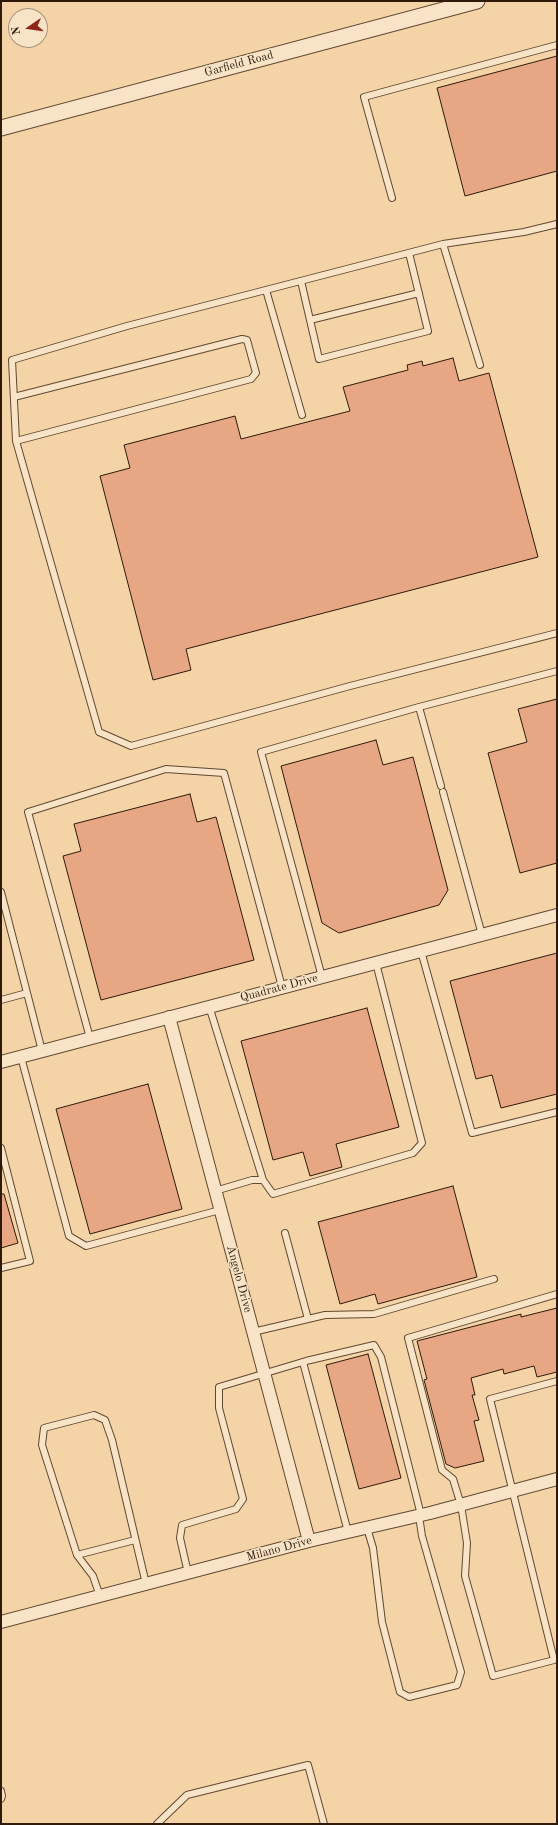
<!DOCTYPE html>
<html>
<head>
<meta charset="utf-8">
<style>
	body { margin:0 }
	#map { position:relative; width:558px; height:1825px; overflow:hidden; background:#f4d4a7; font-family:"Old Standard TT",serif }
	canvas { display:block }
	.frame { position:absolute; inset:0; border:2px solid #2f1909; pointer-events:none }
	.north { position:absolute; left:8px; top:8px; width:40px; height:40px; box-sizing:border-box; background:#f8e3c6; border:1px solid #a8927a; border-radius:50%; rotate:257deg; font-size:11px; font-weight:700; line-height:16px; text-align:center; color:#2f1909 }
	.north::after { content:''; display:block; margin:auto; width:14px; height:18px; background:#8f2418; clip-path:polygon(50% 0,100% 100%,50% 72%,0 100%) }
</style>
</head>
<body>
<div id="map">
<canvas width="558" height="1825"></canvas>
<div class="frame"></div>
<div class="north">N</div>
</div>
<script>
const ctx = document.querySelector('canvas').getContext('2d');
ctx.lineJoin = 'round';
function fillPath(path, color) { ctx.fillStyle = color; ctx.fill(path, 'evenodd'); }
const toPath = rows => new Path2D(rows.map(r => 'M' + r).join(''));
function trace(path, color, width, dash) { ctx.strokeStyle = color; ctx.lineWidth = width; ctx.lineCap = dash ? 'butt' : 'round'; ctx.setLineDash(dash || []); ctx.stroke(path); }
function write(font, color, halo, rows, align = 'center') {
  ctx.font = font + ' "Old Standard TT",serif'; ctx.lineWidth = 3; ctx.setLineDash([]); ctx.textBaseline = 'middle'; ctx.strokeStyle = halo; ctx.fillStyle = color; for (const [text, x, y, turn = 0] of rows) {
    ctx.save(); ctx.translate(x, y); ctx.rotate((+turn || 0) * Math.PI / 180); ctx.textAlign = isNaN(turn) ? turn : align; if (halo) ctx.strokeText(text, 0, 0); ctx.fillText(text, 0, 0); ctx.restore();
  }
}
const building = toPath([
	[557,56,557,171,465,196,437,88,557,56],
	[453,358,459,381,489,373,538,557,186,649,191,670,153,680,100,476,130,468,124,445,235,416,241,439,350,411,343,387,408,370,407,365,422,361,423,366,453,358],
	[557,699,557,863,520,873,488,753,527,742,518,709,557,699],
	[376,740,383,765,413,757,448,890,439,905,339,933,322,923,281,766,376,740],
	[190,794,197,822,216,817,254,960,101,1000,63,856,81,851,74,824,190,794],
	[557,953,557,1094,501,1108,492,1075,476,1079,450,981,557,953],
	[367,1008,399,1127,336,1144,342,1167,310,1176,303,1152,273,1160,241,1041,367,1008],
	[148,1084,182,1209,90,1234,56,1109,148,1084],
	[453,1186,477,1277,378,1304,375,1294,340,1304,318,1222,453,1186],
	[1,1194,4,1194,18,1243,1,1248,1,1194],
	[557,1308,557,1372,537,1377,534,1366,504,1374,503,1369,471,1378,475,1395,472,1395,479,1420,474,1421,484,1461,455,1468,446,1464,424,1380,427,1379,417,1341,521,1314,521,1317,557,1308],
	[368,1354,401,1478,359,1489,326,1365,368,1354]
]);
fillPath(building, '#e7a785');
trace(building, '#2f1909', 1);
const service = toPath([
	[392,198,364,97,557,45],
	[557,224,524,232,443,244,127,326,12,360,16,441,99,732,131,746,350,686,557,633],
	[443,244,480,365],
	[301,281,319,359,428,331,409,253],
	[266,290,302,415],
	[310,320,419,293],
	[14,397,242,339,247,340,256,373,251,379,16,441],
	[419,707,557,671],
	[443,792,482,935],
	[1,892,42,1051],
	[421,951,472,1133,557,1112],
	[322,977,261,752,419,707,441,786],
	[1,1000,27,993],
	[209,1006,263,1180],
	[90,1038,28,812,166,769,224,773,282,987],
	[21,1057,69,1236,86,1246,220,1210],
	[1,1148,30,1261,1,1268],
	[215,1191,252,1180,263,1180,273,1194,413,1153,422,1143,376,963],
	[285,1233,308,1319],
	[557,1294,408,1338,442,1470,453,1479,461,1505,467,1543,465,1576,493,1676,554,1660,490,1399,557,1381],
	[253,1332,325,1315,374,1314,494,1279],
	[303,1362,348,1532],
	[367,1528,373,1548,382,1622,400,1692,409,1697,457,1685,461,1672,422,1536,419,1516],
	[77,1555,135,1540],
	[188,1573,180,1538,182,1525,236,1509,243,1499,219,1408,219,1387,306,1361,374,1345,381,1357,421,1515],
	[100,1596,93,1576,77,1555,42,1445,44,1428,94,1415,105,1420,112,1440,146,1584],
	[1,1791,2,1796,1,1799],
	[157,1824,187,1795,308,1765,324,1824]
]);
const minor = toPath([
	[169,1017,309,1541],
	[1,1062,557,915],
	[1,1622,309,1541,430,1513,557,1479]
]);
const tertiary = toPath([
	[1,128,477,1]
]);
trace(service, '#604830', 8);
trace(minor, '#604830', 14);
trace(tertiary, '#604830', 17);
trace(service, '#f8e3c6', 6);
trace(minor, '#f8e3c6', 12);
trace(tertiary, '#f8e3c6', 15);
write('12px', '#2f1909', '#f8e3c6', [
	["Garfield Road",239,64,-15],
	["Quadrate Drive",279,988,-15],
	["Angelo Drive",239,1279,75],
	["Milano Drive",279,1549,-15]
]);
</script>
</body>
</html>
